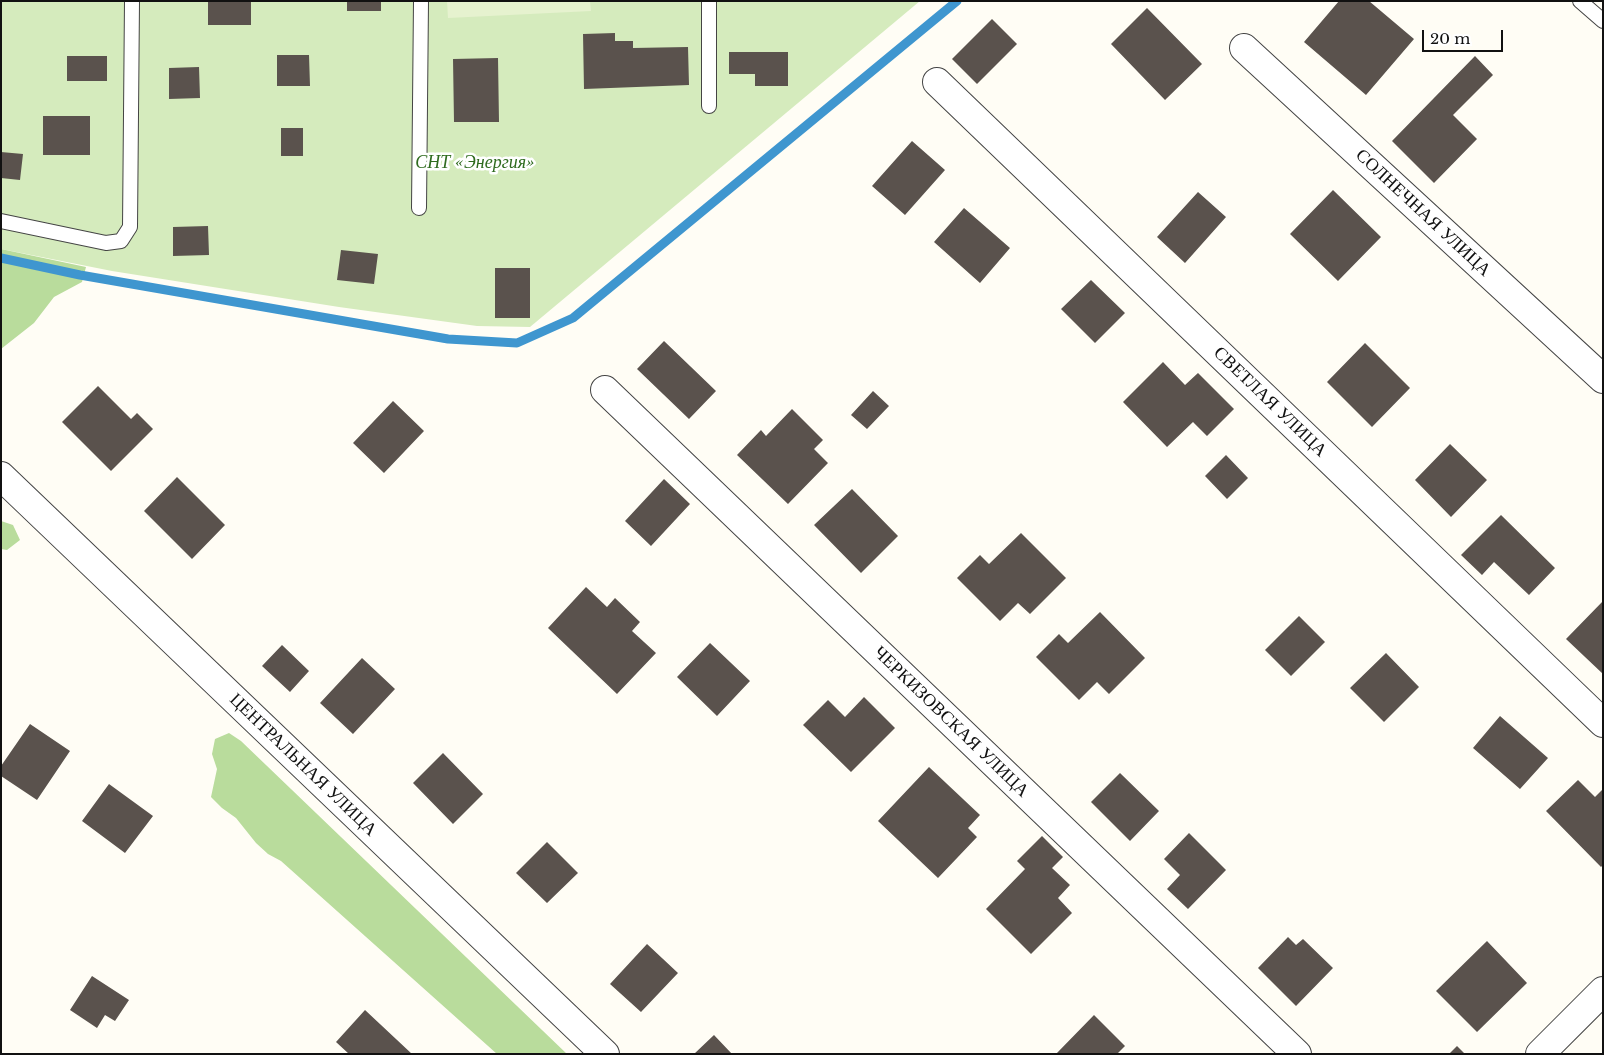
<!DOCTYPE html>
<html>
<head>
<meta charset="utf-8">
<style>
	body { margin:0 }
	#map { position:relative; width:1604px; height:1055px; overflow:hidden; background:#fffdf5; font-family:"Libre Baskerville",serif }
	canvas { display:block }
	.frame { position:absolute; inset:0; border:2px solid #111; pointer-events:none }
	.scale { position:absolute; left:1422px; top:30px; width:81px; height:22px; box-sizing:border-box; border:2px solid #111; border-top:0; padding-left:6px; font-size:15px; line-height:18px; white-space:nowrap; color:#111; -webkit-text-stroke:4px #fff; paint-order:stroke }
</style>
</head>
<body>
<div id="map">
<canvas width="1604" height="1055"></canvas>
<div class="frame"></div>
<div class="scale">20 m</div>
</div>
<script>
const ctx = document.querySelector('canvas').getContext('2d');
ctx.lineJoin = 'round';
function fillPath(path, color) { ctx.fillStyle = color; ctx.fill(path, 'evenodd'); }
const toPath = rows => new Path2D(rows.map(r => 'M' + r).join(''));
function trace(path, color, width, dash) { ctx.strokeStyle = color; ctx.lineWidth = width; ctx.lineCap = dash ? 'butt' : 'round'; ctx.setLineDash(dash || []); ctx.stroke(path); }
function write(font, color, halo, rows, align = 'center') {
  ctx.font = font + ' "Libre Baskerville",serif'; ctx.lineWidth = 5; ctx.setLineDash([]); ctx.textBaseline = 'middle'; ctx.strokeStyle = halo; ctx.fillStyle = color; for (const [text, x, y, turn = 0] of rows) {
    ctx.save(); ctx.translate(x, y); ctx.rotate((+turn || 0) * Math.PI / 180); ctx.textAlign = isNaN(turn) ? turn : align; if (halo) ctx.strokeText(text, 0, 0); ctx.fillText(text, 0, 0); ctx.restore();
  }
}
fillPath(toPath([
	[1,1,920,1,530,327,477,326,339,307,112,271,1,249]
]), '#d5ebbd');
fillPath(toPath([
	[1,249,86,267,82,282,54,297,34,323,1,349],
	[1,521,13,525,20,540,7,550,1,549],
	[229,733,241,741,567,1054,497,1054,281,861,268,854,256,843,236,818,222,808,211,797,217,769,212,754,215,739]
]), '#b9dc9c');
fillPath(toPath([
	[447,1,590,1,591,11,448,18]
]), '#e6f2cf');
trace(toPath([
	[1,258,80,275,448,339,517,343,573,318,957,1]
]), '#3f96cf', 9);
fillPath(toPath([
	[208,1,251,1,251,25,208,25],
	[347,1,381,1,381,11,347,11],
	[1339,1,1369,1,1414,39,1366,95,1304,42],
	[1147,8,1202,64,1165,100,1111,44],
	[992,19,1017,44,977,84,952,59],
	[615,33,615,41,633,41,633,48,688,47,689,85,584,89,583,34],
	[729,52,788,52,788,86,755,86,755,74,729,74],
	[277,55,309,55,310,86,277,86],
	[67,56,107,56,107,81,67,81],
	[1475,56,1493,75,1453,115,1477,139,1434,183,1392,141],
	[498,58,499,122,454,122,453,59],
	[199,67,200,98,169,99,169,68],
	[43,116,90,116,90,155,43,155],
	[281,128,303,128,303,156,281,156],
	[912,141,945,170,905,215,872,186],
	[1,152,23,154,20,180,1,178],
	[1333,190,1381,237,1338,281,1290,234],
	[1198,192,1226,217,1185,263,1157,237],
	[964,208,1010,248,980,283,934,242],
	[208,226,209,255,173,256,173,227],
	[341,250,378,254,374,284,337,280],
	[495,268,530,268,530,318,495,318],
	[1091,280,1125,313,1095,343,1061,309],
	[664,341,716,391,689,419,637,369],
	[1365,343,1410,388,1372,427,1327,382],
	[1163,362,1185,385,1198,373,1234,409,1207,436,1193,422,1167,447,1123,402],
	[98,386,131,419,137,413,153,429,111,471,62,422],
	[873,391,889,406,867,429,851,415],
	[393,401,424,431,384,473,353,443],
	[792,409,823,440,814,449,828,463,788,504,737,455,761,430,766,436],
	[1450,444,1487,480,1451,517,1415,480],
	[1226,455,1248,478,1227,499,1205,476],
	[177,477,225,525,192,559,144,511],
	[664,479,690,504,651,546,625,521],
	[852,489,898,536,861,573,814,525],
	[1501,515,1555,568,1529,595,1494,562,1482,575,1461,555],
	[1021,533,1066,578,1030,614,1018,603,1000,621,957,578,980,555,989,564],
	[586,587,607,607,615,598,640,622,632,631,656,653,617,694,548,628],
	[1603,601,1603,674,1566,639],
	[1100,612,1145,658,1109,694,1097,682,1079,700,1036,657,1059,634,1068,643],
	[1299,616,1325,642,1291,676,1265,650],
	[710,643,750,681,717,716,677,677],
	[282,645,309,671,290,692,262,666],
	[1386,653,1419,687,1384,722,1350,688],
	[362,658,395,689,353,734,320,703],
	[864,697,895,728,851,772,803,725,828,700,845,717],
	[1500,716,1548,758,1520,789,1473,748],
	[30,724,70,751,37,800,1,776,1,766],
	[443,753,483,794,453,824,413,783],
	[929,767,980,815,968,828,977,837,938,878,878,821],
	[1120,773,1159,811,1130,841,1091,802],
	[1578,780,1595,797,1603,789,1603,865,1601,867,1546,811],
	[109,784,153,816,125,853,82,821],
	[1189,833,1226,870,1188,909,1167,889,1180,875,1164,859],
	[1042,836,1063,857,1052,868,1070,885,1058,898,1072,913,1031,954,986,909,1025,869,1017,861],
	[547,842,578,873,547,903,516,873],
	[1288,937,1296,945,1303,939,1333,968,1296,1006,1258,968],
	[1487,941,1527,983,1477,1032,1436,991],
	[647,944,678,973,641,1012,610,984],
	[92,976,129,1000,115,1021,105,1015,97,1028,70,1010],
	[365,1010,412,1054,349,1054,336,1042],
	[1094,1015,1125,1046,1117,1054,1056,1054],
	[714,1035,732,1054,694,1054],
	[1457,1046,1465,1054,1449,1054]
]), '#5a524d');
const service = toPath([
	[1580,1,1603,21],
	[709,106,709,1],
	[419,208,421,1],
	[1,221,106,243,121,241,130,227,132,1]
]);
const minor = toPath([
	[1244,48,1603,379],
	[937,82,1603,723],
	[605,390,1297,1054],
	[1,476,605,1054],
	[1540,1054,1603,991]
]);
trace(service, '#444', 16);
trace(minor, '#444', 30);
trace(service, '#fff', 14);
trace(minor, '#fff', 28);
write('italic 18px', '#2f6b1f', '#fff', [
	["СНТ «Энергия»",475,163]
]);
write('18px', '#111', '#fff', [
	["СОЛНЕЧНАЯ УЛИЦА",1423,213,43],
	["СВЕТЛАЯ УЛИЦА",1270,402,44],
	["ЧЕРКИЗОВСКАЯ УЛИЦА",951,722,44],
	["ЦЕНТРАЛЬНАЯ УЛИЦА",303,765,44]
]);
</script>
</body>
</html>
